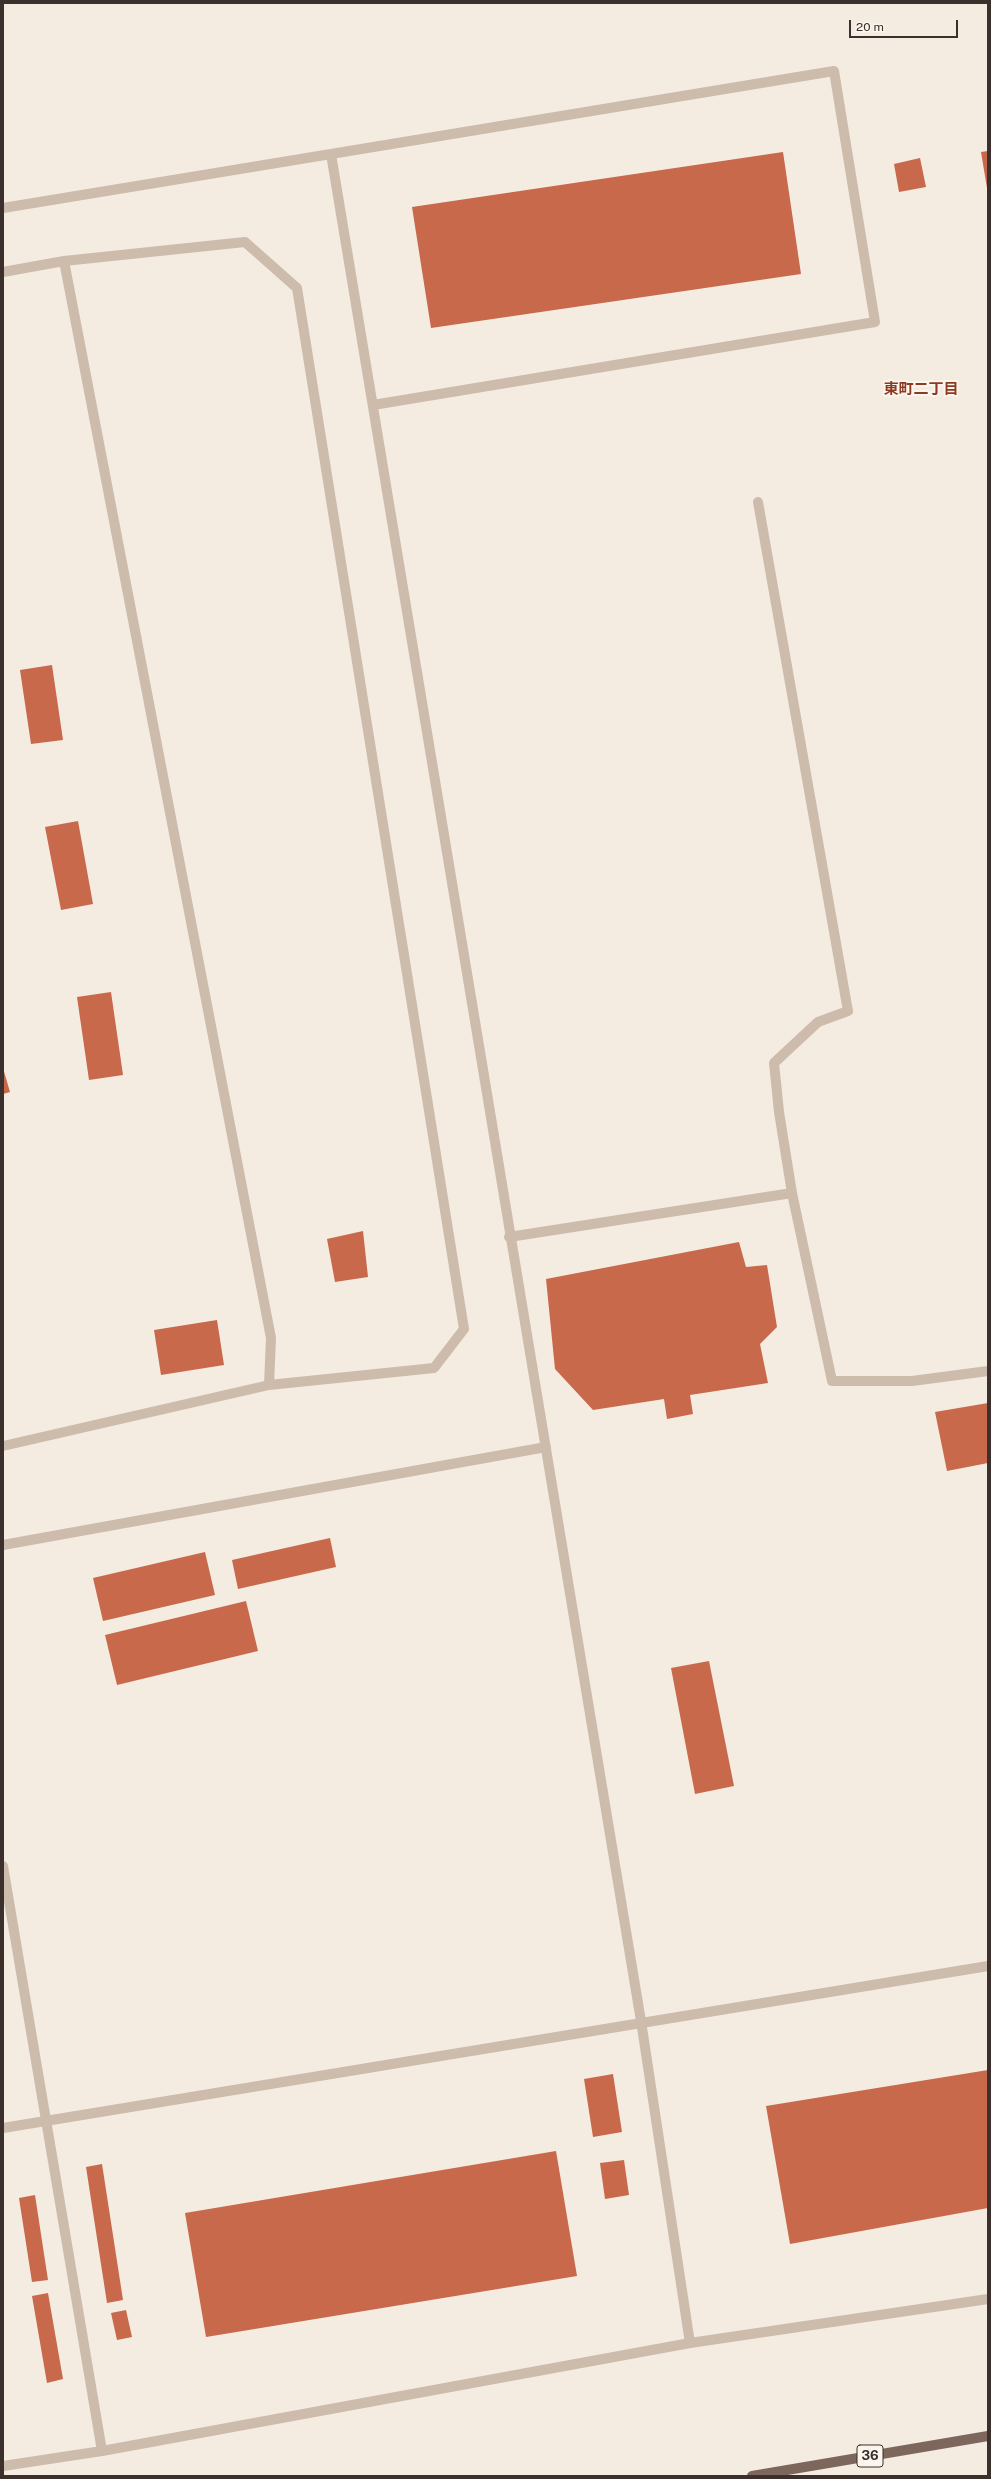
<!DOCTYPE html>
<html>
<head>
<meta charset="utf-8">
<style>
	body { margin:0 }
	#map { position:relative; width:991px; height:2479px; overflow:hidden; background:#f4ebe1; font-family:"Public Sans",sans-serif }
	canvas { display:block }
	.frame { position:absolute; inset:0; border:4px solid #3b302b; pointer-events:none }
	.scale { position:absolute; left:849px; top:20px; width:109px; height:18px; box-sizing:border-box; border:2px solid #3b302b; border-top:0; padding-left:5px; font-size:12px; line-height:14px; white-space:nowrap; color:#3b302b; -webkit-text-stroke:3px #fbf5ee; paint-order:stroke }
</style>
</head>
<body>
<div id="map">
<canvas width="991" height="2479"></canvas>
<div class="frame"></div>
<div class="scale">20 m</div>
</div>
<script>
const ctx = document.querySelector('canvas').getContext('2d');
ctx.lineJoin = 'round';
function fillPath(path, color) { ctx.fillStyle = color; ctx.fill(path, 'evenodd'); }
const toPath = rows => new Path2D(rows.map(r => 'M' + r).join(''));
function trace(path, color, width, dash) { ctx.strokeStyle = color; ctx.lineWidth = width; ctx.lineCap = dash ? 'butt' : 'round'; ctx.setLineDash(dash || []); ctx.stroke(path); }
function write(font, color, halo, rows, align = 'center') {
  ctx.font = font + ' "Public Sans","Noto Sans JP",sans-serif'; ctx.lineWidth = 4; ctx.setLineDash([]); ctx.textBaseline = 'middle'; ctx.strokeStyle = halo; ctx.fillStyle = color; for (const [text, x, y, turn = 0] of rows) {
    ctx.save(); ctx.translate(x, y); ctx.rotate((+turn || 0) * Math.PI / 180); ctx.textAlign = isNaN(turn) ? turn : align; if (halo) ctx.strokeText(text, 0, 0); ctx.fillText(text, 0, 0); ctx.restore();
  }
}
fillPath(toPath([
	[988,151,988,188,987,188,981,152],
	[783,152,801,274,431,328,412,207],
	[920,158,926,187,899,192,894,164],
	[52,665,63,740,31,744,20,670],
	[78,821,93,904,61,910,45,827],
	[111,992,123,1075,89,1080,77,997],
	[3,1068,10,1092,3,1094],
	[363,1231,368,1277,335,1282,327,1239],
	[739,1242,746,1267,767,1265,777,1327,760,1344,768,1383,690,1395,693,1414,667,1419,664,1399,593,1410,555,1369,546,1279],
	[217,1320,224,1365,161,1375,154,1330],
	[988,1403,988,1463,947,1471,935,1412],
	[330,1538,336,1567,238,1589,232,1560],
	[205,1552,215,1595,103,1621,93,1578],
	[246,1601,258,1651,117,1685,105,1635],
	[709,1661,734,1786,695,1794,671,1668],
	[988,2070,988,2208,790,2244,766,2106],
	[613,2074,622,2132,593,2137,584,2079],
	[556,2151,577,2276,206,2337,185,2213],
	[624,2160,629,2195,605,2199,600,2163],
	[102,2164,123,2300,107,2303,86,2167],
	[35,2195,48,2280,32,2282,19,2198],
	[48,2293,63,2379,47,2383,32,2296],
	[126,2310,132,2337,117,2340,111,2313]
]), '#c8694b');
trace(toPath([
	[331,154,834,71,875,322,373,405],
	[3,208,331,154,641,2021,690,2343],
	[758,502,848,1011,818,1022,774,1063,779,1112,792,1193],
	[509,1237,792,1193,832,1381,912,1381,988,1371],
	[3,1545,546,1447],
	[3,1866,102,2451],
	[3,2128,988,1966],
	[3,2466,102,2451,690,2343,988,2299]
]), '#cdbbac', 10);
trace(toPath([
	[245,242,297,288,464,1329,434,1368,269,1385,271,1338,64,261,245,242],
	[3,272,64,261],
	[3,1446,269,1385]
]), '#cdbbac', 10);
trace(toPath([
	[752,2476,988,2436]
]), '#7d675c', 10);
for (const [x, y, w] of [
	[870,2456,26]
]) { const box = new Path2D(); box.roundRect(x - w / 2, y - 11, w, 22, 3); ctx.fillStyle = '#fbf5ee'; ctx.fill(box); trace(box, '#3b302b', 1); }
write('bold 13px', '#3b302b', null, [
	["36",870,2456]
]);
write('bold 15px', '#8c3b22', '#fbf5ee', [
	["東町二丁目",921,389]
]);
</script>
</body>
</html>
